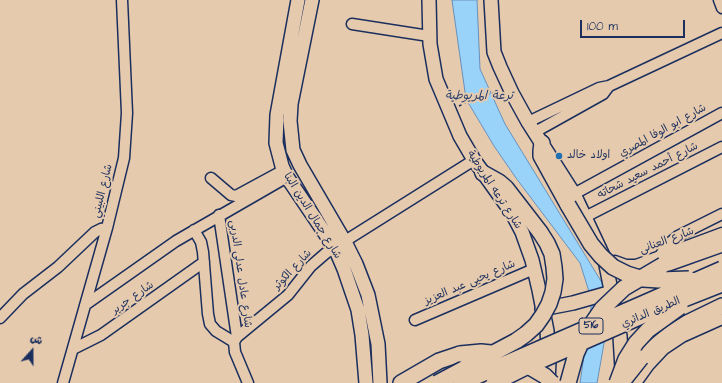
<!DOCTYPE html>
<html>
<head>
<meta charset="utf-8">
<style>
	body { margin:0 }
	#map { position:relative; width:722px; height:383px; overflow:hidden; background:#e6caad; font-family:"Architects Daughter","Playpen Sans Arabic",sans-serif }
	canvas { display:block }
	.north { position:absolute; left:12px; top:331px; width:40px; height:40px; -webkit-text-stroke:3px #e6caad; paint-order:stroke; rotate:21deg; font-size:11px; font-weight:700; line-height:16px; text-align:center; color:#1b2f5e }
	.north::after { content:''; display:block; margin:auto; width:14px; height:18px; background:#1b2f5e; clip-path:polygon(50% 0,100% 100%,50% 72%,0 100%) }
	.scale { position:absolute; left:580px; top:20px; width:105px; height:18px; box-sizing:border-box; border:2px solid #1b2f5e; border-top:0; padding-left:5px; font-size:12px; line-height:14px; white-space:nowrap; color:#1b2f5e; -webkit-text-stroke:3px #e6caad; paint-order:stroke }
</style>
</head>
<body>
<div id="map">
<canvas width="722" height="383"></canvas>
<div class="north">ش</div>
<div class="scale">100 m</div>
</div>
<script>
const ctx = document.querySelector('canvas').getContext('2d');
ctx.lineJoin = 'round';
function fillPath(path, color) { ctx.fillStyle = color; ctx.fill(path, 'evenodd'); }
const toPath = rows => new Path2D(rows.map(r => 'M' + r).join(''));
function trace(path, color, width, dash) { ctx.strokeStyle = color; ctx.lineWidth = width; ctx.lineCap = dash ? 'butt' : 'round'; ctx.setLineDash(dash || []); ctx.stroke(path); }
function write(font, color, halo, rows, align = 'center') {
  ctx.font = font + ' "Architects Daughter","Playpen Sans Arabic",sans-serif'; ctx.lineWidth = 4; ctx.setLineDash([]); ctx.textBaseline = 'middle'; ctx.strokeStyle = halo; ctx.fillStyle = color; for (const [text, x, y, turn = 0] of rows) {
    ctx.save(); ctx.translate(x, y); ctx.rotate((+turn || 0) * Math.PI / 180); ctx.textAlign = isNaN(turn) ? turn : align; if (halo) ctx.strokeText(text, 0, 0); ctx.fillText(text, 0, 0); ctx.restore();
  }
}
const water = toPath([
	[452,0,477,0,480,69,505,124,604,286,609,315,597,383,580,383,592,301,580,263,516,178,494,146,466,99,452,0]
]);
fillPath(water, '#9ad3fa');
trace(water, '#6791bc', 1);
const minor = toPath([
	[719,0,722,8],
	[352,24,429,36],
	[528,122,599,88,609,86,722,33],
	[535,132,603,94,609,86],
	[211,178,231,195,236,196,284,170],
	[574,194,722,113],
	[219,215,237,337],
	[585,217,722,147],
	[194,230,201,242,203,252,208,314,210,324,216,331,234,342],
	[660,256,667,245,678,236,722,214],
	[615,261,626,265,636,265,722,233],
	[85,305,176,241,287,177],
	[0,318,23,294,58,267,95,232,101,229,107,228],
	[415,320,534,269],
	[73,349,101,335,204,262],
	[63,383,107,228,124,158,127,113,122,0],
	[248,383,235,352,234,342,237,337,288,295,311,266,326,253,474,160],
	[636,383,649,365,664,349,682,337,722,319]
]);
const major = toPath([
	[298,0,277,115,276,143,282,166,287,177,335,248,344,269,358,310,362,335,366,383],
	[312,0,291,104,290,121,293,150,300,165,345,242,356,264,368,295,378,344,380,383],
	[429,0,430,44,436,79,460,136,474,160,512,213,522,232,532,260,539,290,547,331,549,361,548,383],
	[491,0,494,52,500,67,512,93,528,122,574,194,605,260,620,336,622,369],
	[542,309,573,303,612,292]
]);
const highway = toPath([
	[542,143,541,151,541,156,568,205],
	[483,173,499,182,506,188,540,232],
	[663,265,722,244],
	[641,358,671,333,687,323,722,306],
	[401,383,439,361,460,354]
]);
trace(minor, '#1b2f5e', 13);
trace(major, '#1b2f5e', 16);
trace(highway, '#1b2f5e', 18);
trace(toPath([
	[459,106,476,97,492,93,500,93]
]), '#1b2f5e', 1.5, [3, 3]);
trace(minor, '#e6caad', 10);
trace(major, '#e6caad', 13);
trace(highway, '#e6caad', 15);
const highwayBridge = toPath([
	[568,205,591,244,601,256,613,267,627,274,643,279,659,280,689,279],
	[460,354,481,352,491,353],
	[523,363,545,376,552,383],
	[622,382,641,358],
	[437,383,516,341,526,334,536,325,543,315,549,304,553,292,555,279,554,267,552,254,547,243,540,232],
	[461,383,722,269],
	[494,383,526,367,651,312,722,284],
	[568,383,576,354,585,334,602,309,624,288,663,265],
	[617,383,626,359,636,343,648,330,680,307]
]);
trace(highwayBridge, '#1b2f5e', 18, []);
trace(highwayBridge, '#e6caad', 15);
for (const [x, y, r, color] of [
	[559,156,4,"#1f6fb2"]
]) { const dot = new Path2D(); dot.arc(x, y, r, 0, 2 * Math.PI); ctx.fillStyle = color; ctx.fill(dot); trace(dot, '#e6caad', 1.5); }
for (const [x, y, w] of [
	[591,326,24]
]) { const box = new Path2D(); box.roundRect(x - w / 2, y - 8, w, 16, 3); ctx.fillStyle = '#e6caad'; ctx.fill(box); trace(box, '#1b2f5e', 1); }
write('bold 10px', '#1b2f5e', null, [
	["516",591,326]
]);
write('11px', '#1b2f5e', '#e6caad', [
	["شارع ابو الوفا المصري",663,131,-29],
	["شارع أحمد سعيد شحاته",648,171,-27],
	["شارع ترعه المريوطية",494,190,57],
	["شارع اللبيني",103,191,-76],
	["شارع جمال الدين البنا",312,216,58],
	["شارع العنانى",667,241,-20],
	["شارع الكوثر",293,270,-47],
	["شارع عادل عدلى الدربى",240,274,82],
	["شارع يحيى عبد العزيز",470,283,-23],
	["شارع جرير",133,298,-35],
	["الطريق الدائري",651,313,-23]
]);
write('11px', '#1b2f5e', '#e6caad', [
	["اولاد خالد",567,156]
], 'left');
write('italic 12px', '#283f6e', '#e6caad', [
	["ترعة المريوطية",479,96]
]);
</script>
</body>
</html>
